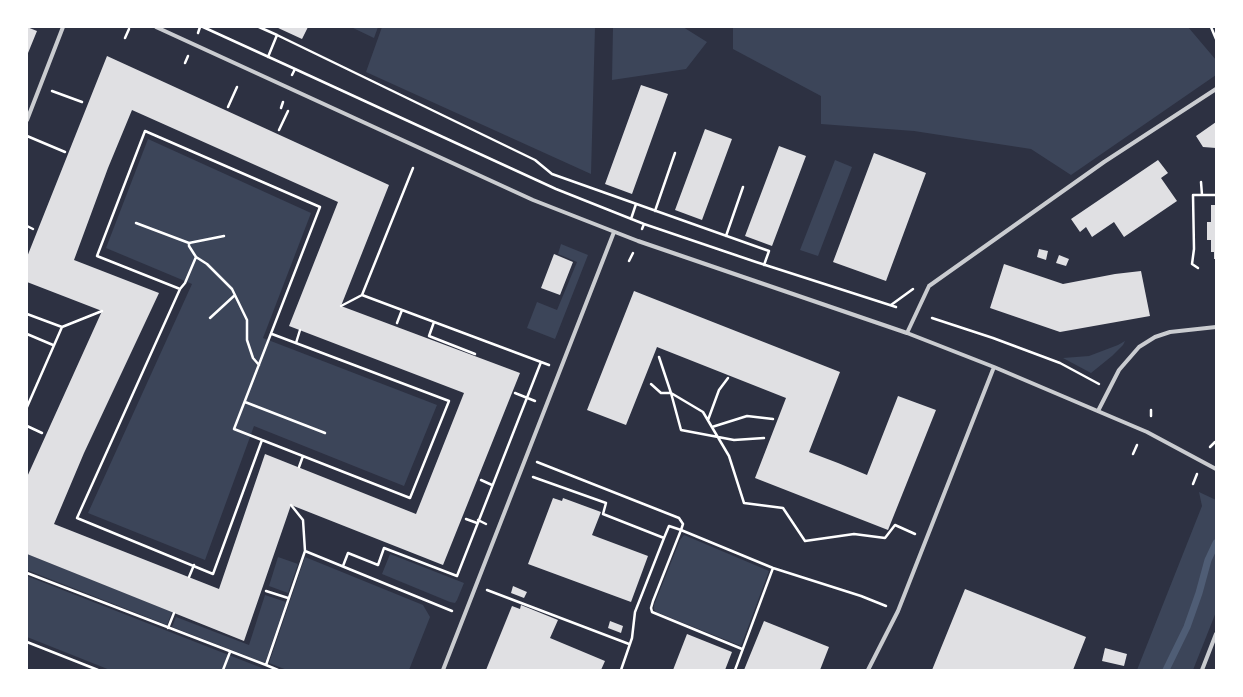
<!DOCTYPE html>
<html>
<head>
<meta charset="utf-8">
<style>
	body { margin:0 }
	#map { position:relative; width:1243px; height:697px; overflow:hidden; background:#2d3142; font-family:"PT Sans Narrow",sans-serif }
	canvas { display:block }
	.frame { position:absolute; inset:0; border:28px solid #fff; pointer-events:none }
</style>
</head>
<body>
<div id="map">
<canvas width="1243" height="697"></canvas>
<div class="frame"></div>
</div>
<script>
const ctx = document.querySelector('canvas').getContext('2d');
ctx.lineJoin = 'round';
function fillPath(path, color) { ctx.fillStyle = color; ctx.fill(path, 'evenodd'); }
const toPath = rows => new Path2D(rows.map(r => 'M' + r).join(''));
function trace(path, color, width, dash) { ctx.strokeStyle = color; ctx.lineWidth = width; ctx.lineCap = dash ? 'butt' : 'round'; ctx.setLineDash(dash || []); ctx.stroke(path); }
fillPath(toPath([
	[351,27,378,27,374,38],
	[382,27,595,27,591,174,366,72],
	[613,27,683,27,707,42,686,69,612,80],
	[733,27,1188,27,1216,60,1216,75,1071,175,1031,149,914,131,821,124,821,96,733,49],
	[148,139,311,213,263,338,437,405,404,486,254,426,205,560,88,513,192,284,106,248],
	[835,160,852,167,818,256,800,250],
	[561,244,588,255,555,339,527,328,537,302,557,310,577,262,558,254],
	[1125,341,1123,345,1112,356,1091,373,1063,358,1089,356,1118,345],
	[1199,492,1216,500,1216,612,1193,670,1137,670,1202,506],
	[684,535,769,571,741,646,656,612,654,609,654,605,680,540],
	[27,554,172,612,167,625,27,570],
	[390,554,464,583,457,600,455,603,450,602,382,574],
	[278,557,298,564,288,593,269,586],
	[305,557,423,605,430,617,409,670,287,670,269,663],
	[27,576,267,670,110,670,27,637],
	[265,595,286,602,265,663,172,627,176,617,249,645]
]), '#3c4559');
trace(toPath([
	[1166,670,1187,627,1199,593,1208,560,1216,543]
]), '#4f5d75', 7);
fillPath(toPath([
	[27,27,37,31,28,53,27,53],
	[276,27,308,27,302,39],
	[107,56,389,185,341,306,520,373,443,565,291,505,244,641,27,554,27,477,102,311,27,282,27,257],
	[132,110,338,202,289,326,464,393,416,514,265,454,219,589,54,524,84,453,159,293,74,260,108,168],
	[641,85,668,94,632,194,605,184],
	[1216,122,1216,148,1203,147,1196,136],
	[705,129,732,139,702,220,675,210],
	[779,146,806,156,772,246,745,236],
	[874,153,926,173,886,281,833,262],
	[1158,160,1168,173,1161,178,1177,201,1124,237,1114,222,1092,237,1086,227,1080,232,1071,219],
	[1211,205,1216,205,1216,259,1214,259,1214,252,1211,252,1211,240,1207,240,1207,222,1211,222],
	[1039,249,1048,251,1046,260,1037,257],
	[554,254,573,262,560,295,541,288],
	[1059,255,1069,259,1066,266,1056,263],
	[1004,264,1063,284,1115,274,1141,271,1150,316,1060,332,990,308],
	[634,291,840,372,809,452,838,463,867,475,898,396,936,410,888,530,755,478,786,398,657,347,626,425,587,410],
	[553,498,562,501,563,498,601,512,592,535,648,556,631,602,528,564],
	[513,586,527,592,524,598,511,593],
	[965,589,1086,637,1073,670,932,670],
	[521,605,558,620,550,638,605,661,601,670,486,670,512,606,520,609],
	[610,621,623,626,621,633,608,628],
	[764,621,829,647,820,670,744,670],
	[687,634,732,652,725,670,673,670],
	[1105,648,1127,654,1124,666,1102,661]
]), '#e0e0e3');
trace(toPath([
	[203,27,295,69,292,75],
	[259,27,277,35,268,57],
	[1211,27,1216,39],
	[198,33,200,27],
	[277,35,535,160,552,174,769,251,764,265],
	[125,38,129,29],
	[185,63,188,56],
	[295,69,556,189,644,224,642,229],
	[52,91,82,102],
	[228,107,237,87],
	[281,108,283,102],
	[279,130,288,111],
	[27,136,65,152],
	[413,168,362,295,549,365],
	[1201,182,1202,195],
	[655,211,675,153],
	[631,219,636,204],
	[136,223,189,243],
	[644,224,756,262,896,307],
	[27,226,33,229],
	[224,236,189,243,189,246,196,257,207,264,232,289,247,320,247,340,253,358,259,365],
	[726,236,743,187],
	[196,257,185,283,180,289,77,518,213,574,262,440,410,498,449,401,272,334],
	[629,261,633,253],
	[1198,268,1192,264,1194,249,1193,195,1216,195],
	[180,289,97,256,145,131,320,207,234,429,262,440],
	[891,305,913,289],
	[341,306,362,295],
	[27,314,62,327,27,407],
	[210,318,235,295],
	[932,318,993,338,1060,363,1099,384],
	[434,322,429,336,475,354],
	[397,323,402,310],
	[62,327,102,311],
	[27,334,53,345],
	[296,343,300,330],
	[659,357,671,393,703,412,729,456,744,503,783,508,805,541,854,534,885,538,895,525,915,534],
	[651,384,661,393,671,393,681,430,734,440,764,438],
	[515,393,535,401],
	[245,402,325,433],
	[1151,416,1151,410],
	[708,420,719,390,728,378],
	[27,426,42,433],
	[712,427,747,416,773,419],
	[1210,447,1215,442,1216,443],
	[1133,454,1137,445],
	[537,462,679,518,683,524,681,530,773,568,861,596,886,606],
	[299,467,303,456],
	[533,477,606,503,603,514,664,538,635,612,632,638,621,670],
	[481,480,492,485],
	[1193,484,1197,474],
	[291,505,303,520,305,551],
	[466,519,477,523],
	[478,520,486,524],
	[664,538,669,526,681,530,653,601,651,608,652,612,742,649],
	[343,566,348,553,378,565,384,548,457,576,541,362],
	[27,573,266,665,305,551,452,611],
	[189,577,194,565],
	[487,590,629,644],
	[266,591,288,598],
	[168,628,174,613],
	[27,642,98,670],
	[266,665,278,670],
	[223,670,230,652],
	[735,670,773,568]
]), '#fff', 2.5);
trace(toPath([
	[156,27,533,200,638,241,907,333,994,367,1147,432,1216,469],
	[27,120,63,27],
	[907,333,929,286,1104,162,1216,89],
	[1098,411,1119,370,1139,347,1155,337,1170,332,1216,327],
	[443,670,614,232],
	[868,670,898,611,994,367],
	[1202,670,1216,634]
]), '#caccd0', 4);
</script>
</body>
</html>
